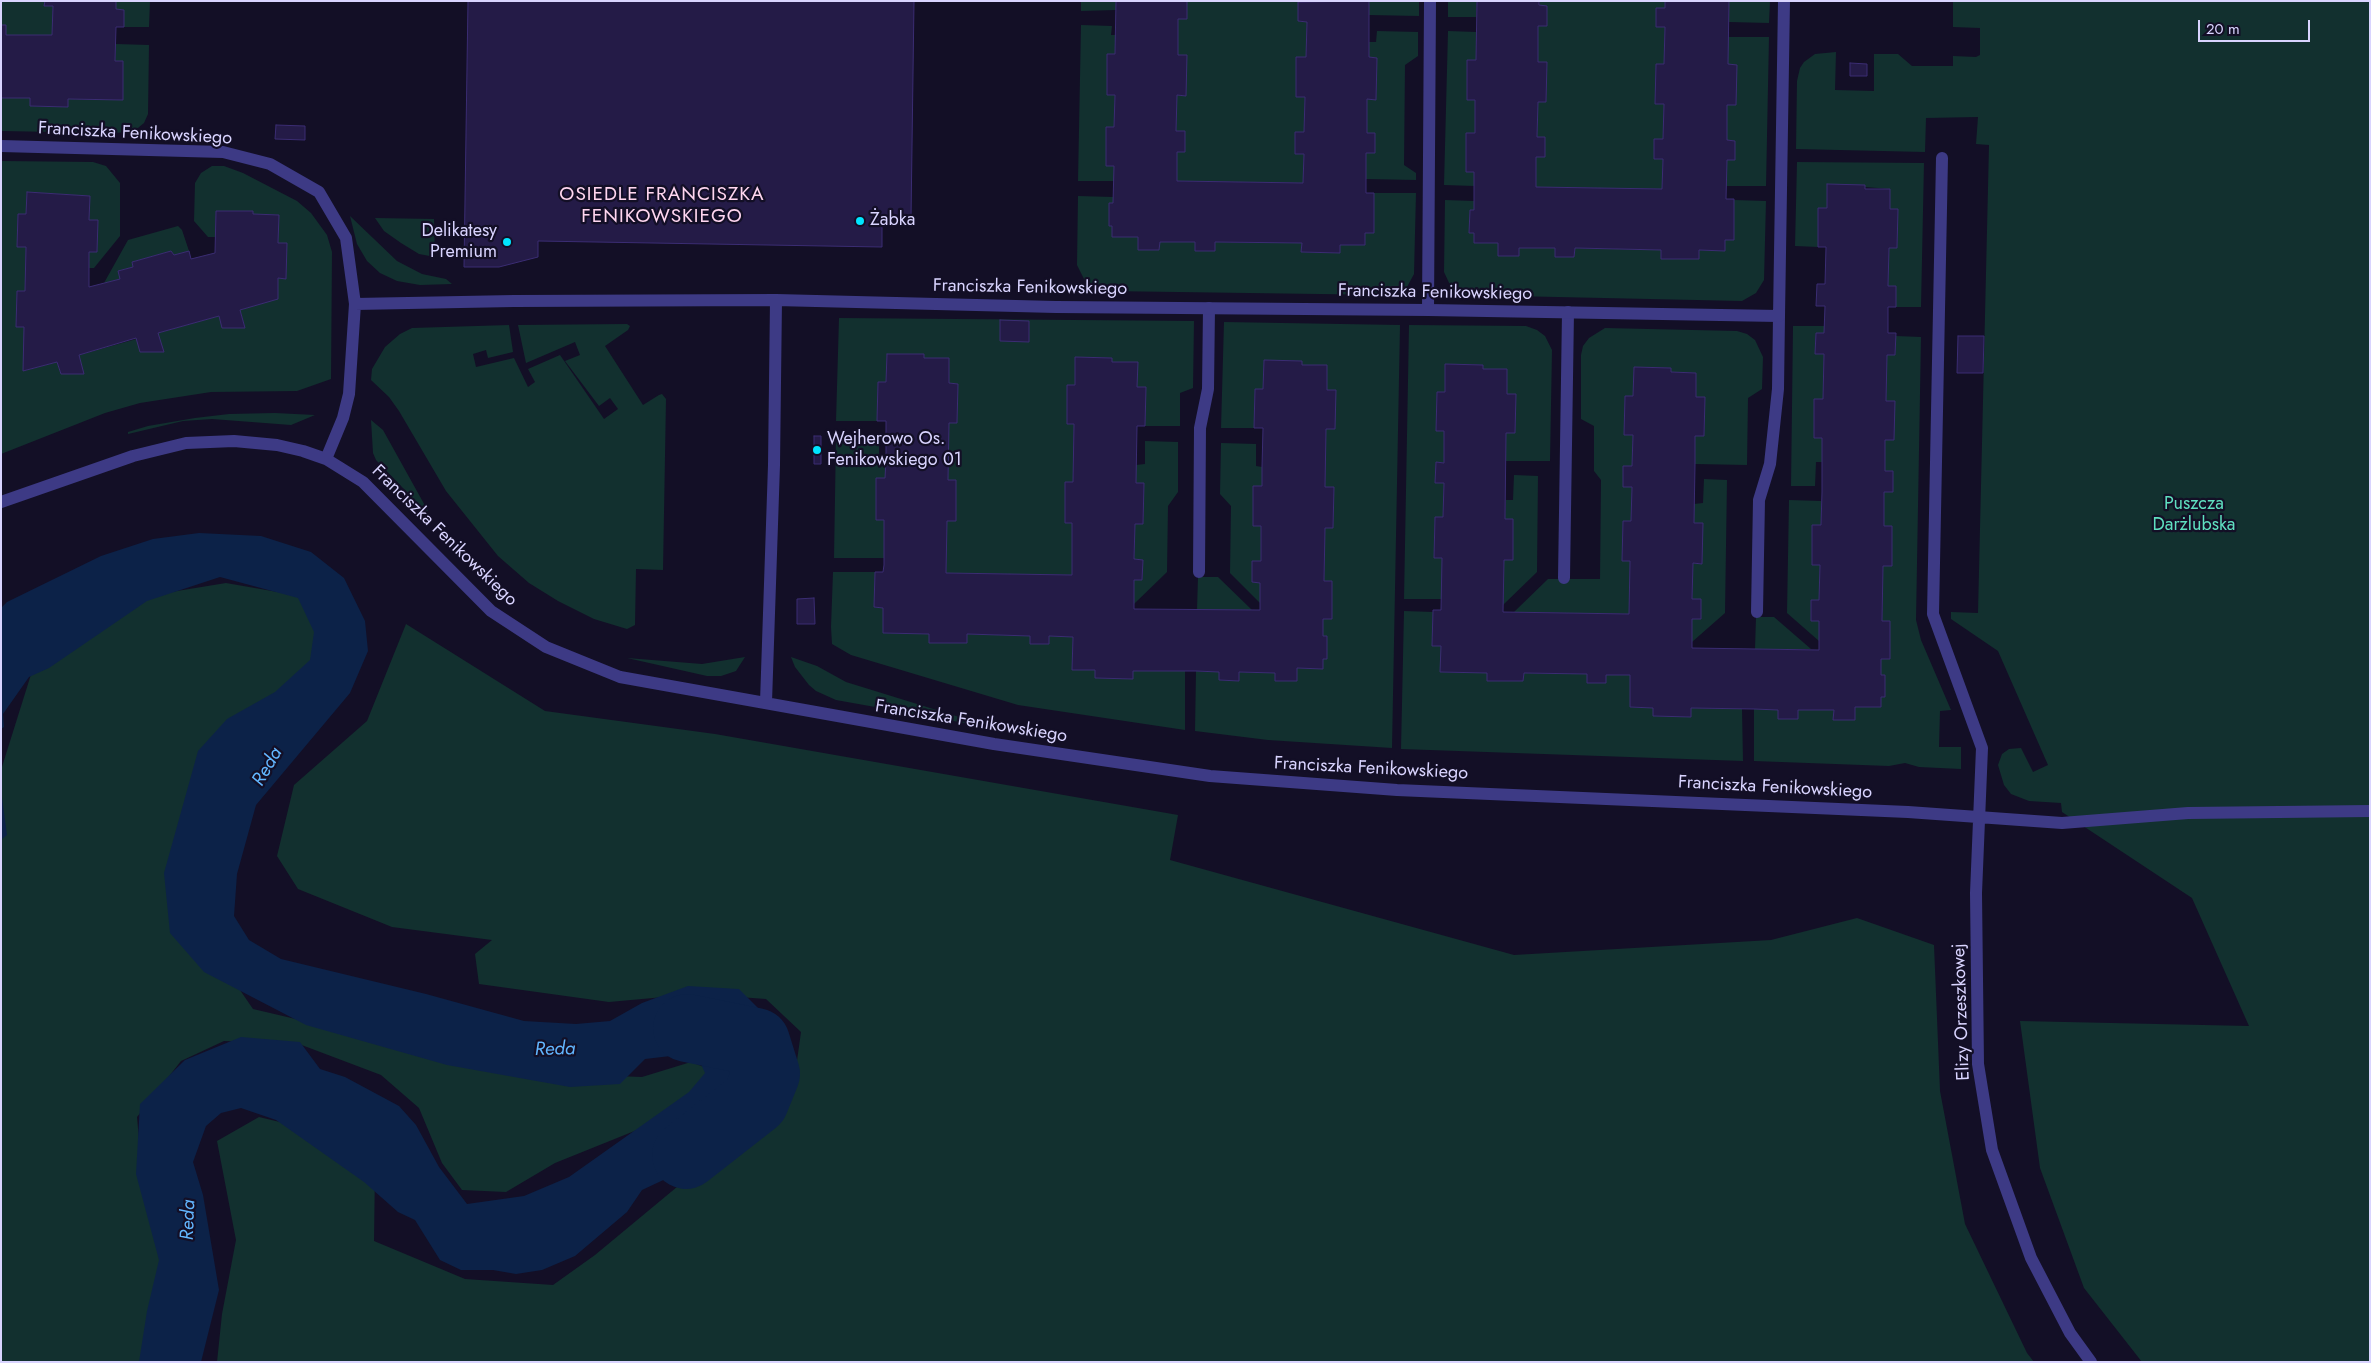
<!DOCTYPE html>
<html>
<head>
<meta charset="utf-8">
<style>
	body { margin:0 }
	#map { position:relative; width:2371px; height:1363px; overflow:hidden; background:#130f26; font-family:Jost,sans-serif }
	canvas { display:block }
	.frame { position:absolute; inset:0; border:2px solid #d9d4ff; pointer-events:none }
	.scale { position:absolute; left:2198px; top:20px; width:112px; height:22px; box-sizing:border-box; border:2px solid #d9d4ff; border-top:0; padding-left:6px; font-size:15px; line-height:18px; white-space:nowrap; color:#d9d4ff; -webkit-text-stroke:4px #130f26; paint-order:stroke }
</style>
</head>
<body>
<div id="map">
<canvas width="2371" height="1363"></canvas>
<div class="frame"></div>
<div class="scale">20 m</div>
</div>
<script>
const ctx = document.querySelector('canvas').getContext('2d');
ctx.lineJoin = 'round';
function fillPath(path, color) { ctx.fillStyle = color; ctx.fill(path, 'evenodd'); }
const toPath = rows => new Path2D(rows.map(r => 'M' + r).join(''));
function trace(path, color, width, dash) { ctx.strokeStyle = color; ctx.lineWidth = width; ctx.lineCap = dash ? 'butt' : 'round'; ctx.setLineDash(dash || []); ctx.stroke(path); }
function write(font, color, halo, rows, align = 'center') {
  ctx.font = font + ' Jost,sans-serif'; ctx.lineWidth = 4.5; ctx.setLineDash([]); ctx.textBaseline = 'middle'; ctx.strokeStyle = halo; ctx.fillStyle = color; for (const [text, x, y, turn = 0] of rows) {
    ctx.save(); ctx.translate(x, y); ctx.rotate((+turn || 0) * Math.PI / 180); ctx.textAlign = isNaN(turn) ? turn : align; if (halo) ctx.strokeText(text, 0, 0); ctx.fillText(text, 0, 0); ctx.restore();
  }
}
fillPath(toPath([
	[1,1,45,1,45,6,53,6,52,35,6,35,6,26,1,25],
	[116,1,150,1,149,27,124,27,124,10,116,9],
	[1081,1,1116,1,1116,10,1081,11],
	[1187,1,1307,1,1298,2,1298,21,1307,22,1306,57,1296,57,1296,97,1305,97,1304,132,1295,132,1295,153,1304,154,1303,183,1177,181,1177,152,1185,151,1185,131,1176,131,1177,95,1185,96,1186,55,1178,55,1178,19,1187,19],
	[1369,1,1419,1,1419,16,1369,15],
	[1448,1,1477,1,1476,17,1448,17],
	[1539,1,1665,1,1665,8,1656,8,1656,27,1665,27,1664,64,1656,64,1655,104,1664,104,1663,139,1654,159,1663,159,1662,189,1536,187,1536,157,1545,157,1545,137,1537,137,1538,102,1546,102,1547,62,1538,62,1538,26,1547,26],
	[1729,1,1770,1,1769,23,1729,22],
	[1953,1,2370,1,2370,1362,2142,1362,2084,1288,2040,1168,2020,1021,2249,1026,2192,898,2062,812,2061,803,2029,801,2011,794,2004,785,1998,765,2002,754,2009,749,2021,748,2033,772,2048,765,1998,651,1951,619,1951,612,1978,613,1989,145,1976,144,1978,117,1926,118,1925,152,1796,149,1797,81,1800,68,1804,62,1815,54,1836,52,1835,90,1874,91,1874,54,1898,54,1912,66,1953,66,1953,56,1976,57,1980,55,1980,28,1953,27],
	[1081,25,1112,26,1111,35,1116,35,1115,54,1107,54,1107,94,1115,95,1114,127,1106,127,1106,165,1114,166,1114,181,1078,181],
	[1377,31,1418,32,1418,56,1405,65,1404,165,1416,173,1416,180,1366,179,1366,153,1375,153,1375,134,1367,133,1367,99,1376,99,1377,58,1369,57,1369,42,1376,42],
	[1448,31,1476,32,1476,60,1467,60,1467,100,1475,100,1475,133,1466,134,1466,172,1474,172,1474,186,1444,185],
	[1728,37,1769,37,1766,186,1726,186,1727,160,1735,160,1735,141,1727,140,1727,105,1736,105,1728,64],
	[116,44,149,45,148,114,144,123,133,132,111,133,1,131,1,98,30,98,31,106,67,107,68,99,123,100,123,61,115,61],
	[1,161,93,162,106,166,120,183,120,236,94,268,89,268,89,252,97,251,98,221,89,220,90,196,27,192,26,214,18,214,17,247,26,247,25,291,17,292,16,327,24,327,24,371,57,362,61,374,83,374,79,355,219,316,223,328,245,328,240,310,277,299,278,278,286,279,287,243,278,243,279,215,253,214,252,211,216,211,215,237,208,237,194,221,195,183,201,173,212,166,224,166,243,173,297,201,311,213,327,235,332,252,331,379,297,391,211,392,140,403,105,413,1,454],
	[1797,162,1924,163,1921,307,1896,307,1896,286,1888,286,1889,248,1897,248,1898,209,1890,209,1890,189,1827,184,1827,208,1818,208,1818,247,1795,246],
	[1374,193,1416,193,1414,274,1407,287,1390,295,1106,291,1091,286,1085,281,1077,265,1078,196,1113,197,1113,203,1109,204,1109,226,1112,226,1113,236,1138,237,1138,250,1159,250,1160,242,1195,242,1195,251,1215,251,1215,242,1302,243,1302,252,1340,253,1340,245,1365,245,1365,233,1374,233],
	[1445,200,1474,201,1474,210,1470,210,1469,233,1474,233,1474,243,1498,243,1498,256,1519,256,1519,248,1555,248,1555,257,1574,257,1575,248,1661,250,1661,259,1698,259,1699,250,1725,251,1725,240,1734,240,1734,200,1766,201,1764,280,1756,293,1742,301,1465,295,1451,287,1444,272],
	[350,216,397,261,422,274,446,279,452,284,420,285,397,281,380,273,367,261,357,244],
	[375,218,434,219,435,257,419,254,401,243,384,231],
	[178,226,182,230,189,251,174,255,171,251,132,262,133,267,118,271,120,279,104,283,128,240],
	[839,318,1194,321,1193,388,1180,393,1180,426,1145,426,1146,387,1137,387,1137,362,1112,362,1112,358,1075,357,1075,385,1067,386,1067,424,1074,424,1073,482,1065,482,1065,523,1072,523,1072,575,946,573,947,521,956,521,956,480,948,480,949,423,957,422,958,384,949,383,949,359,924,358,924,354,887,354,886,382,878,382,877,421,836,421],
	[1224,322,1400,325,1392,748,1268,740,1195,731,1196,671,1219,672,1220,680,1238,681,1239,672,1275,673,1275,681,1296,681,1297,668,1323,669,1323,659,1327,659,1327,637,1323,636,1323,619,1332,619,1332,581,1324,581,1325,528,1333,527,1334,487,1325,487,1326,429,1336,390,1327,390,1327,366,1302,365,1302,361,1264,360,1263,389,1255,389,1254,428,1221,428],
	[627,324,630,326,628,330,605,346,643,405,659,395,662,394,666,399,663,570,636,569,635,625,627,629,594,619,558,601,529,583,498,556,446,491,399,411,389,397,371,380,372,369,385,347,400,334,412,328,509,325,513,352,488,358,486,350,473,354,476,367,514,358,528,387,535,382,528,369,560,355,604,419,618,409,610,398,599,406,565,361,580,355,575,342,526,363,518,325],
	[1409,325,1526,326,1537,330,1545,336,1552,350,1550,461,1506,461,1506,433,1515,433,1516,394,1507,394,1507,369,1483,369,1483,365,1446,364,1445,392,1437,393,1436,431,1444,431,1444,463,1436,462,1435,483,1444,483,1443,517,1435,518,1434,558,1442,558,1442,599,1404,599],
	[1793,326,1824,326,1824,333,1816,333,1815,354,1824,354,1823,399,1814,400,1814,438,1822,438,1822,462,1816,462,1815,486,1791,486],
	[1605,328,1737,331,1747,334,1755,340,1763,357,1762,389,1748,398,1747,465,1695,464,1695,436,1704,436,1705,398,1696,397,1696,373,1671,372,1671,368,1634,367,1633,396,1625,396,1624,434,1633,435,1632,466,1623,466,1632,487,1631,521,1623,522,1622,561,1630,561,1629,614,1514,612,1548,579,1600,579,1601,480,1594,471,1594,426,1581,419,1581,355,1583,346,1589,338],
	[1896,336,1921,337,1916,620,1921,640,1951,710,1940,711,1939,747,1961,747,1961,769,1919,767,1905,763,1889,766,1754,761,1754,709,1778,710,1778,719,1798,710,1834,710,1833,720,1855,719,1855,707,1880,707,1881,697,1885,697,1885,676,1881,675,1881,659,1890,659,1890,621,1882,621,1883,566,1892,566,1892,527,1884,526,1884,492,1893,491,1893,471,1885,471,1885,440,1894,440,1894,401,1886,401,1887,355,1895,355],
	[275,413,315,415,291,425,212,419,183,421,128,434,128,432,148,426,195,418,229,414],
	[371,420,383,430,428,511,426,512,376,460,373,453],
	[836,436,879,436,879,459,886,460,884,558,834,558],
	[1145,441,1178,442,1178,492,1168,506,1167,572,1134,604,1134,580,1142,580,1143,560,1134,559,1135,524,1143,524,1144,483,1136,483,1136,465,1145,464],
	[1221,443,1256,444,1256,466,1262,467,1262,486,1253,486,1253,526,1261,526,1261,561,1252,562,1252,582,1260,583,1260,603,1230,573,1231,506,1220,494],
	[1514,475,1538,476,1537,572,1503,605,1504,560,1513,559,1513,520,1505,519,1506,500,1513,500],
	[1704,479,1727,480,1725,613,1692,642,1692,619,1701,619,1701,599,1692,599,1693,563,1702,564,1694,523,1694,504,1703,503],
	[1789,500,1821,501,1821,525,1812,525,1812,565,1820,565,1819,600,1811,601,1811,621,1819,621,1819,641,1787,613],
	[833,572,875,572,874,607,883,608,883,633,929,634,929,643,966,643,967,634,1030,636,1030,644,1049,644,1049,636,1073,637,1072,669,1095,670,1096,678,1132,679,1133,671,1185,671,1185,730,1018,705,851,655,832,644,831,627],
	[1198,577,1218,577,1252,610,1197,610],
	[226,583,295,595,326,621,319,667,194,923,253,1009,334,1028,561,1074,642,1077,691,1062,717,1072,704,1103,555,1163,506,1192,462,1190,442,1163,419,1108,381,1075,299,1044,224,1041,181,1061,137,1117,140,1150,165,1265,150,1362,1,1362,1,770,39,649,122,600],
	[1404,611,1433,612,1432,646,1441,646,1441,672,1487,673,1487,681,1523,681,1524,673,1587,674,1587,683,1606,683,1606,675,1630,675,1630,707,1653,708,1654,716,1690,717,1691,708,1742,709,1743,761,1401,749],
	[1756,617,1774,617,1811,649,1755,649],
	[406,624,545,711,715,734,1178,815,1170,860,1514,955,1771,940,1857,918,1934,945,1940,1091,1965,1224,2027,1353,2034,1362,217,1362,222,1314,236,1240,217,1141,259,1117,313,1130,375,1167,374,1241,465,1279,553,1285,595,1255,689,1177,768,1121,795,1075,801,1032,766,999,697,994,609,1002,479,984,475,954,492,940,392,927,298,889,277,856,294,785,367,721],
	[745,657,736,671,721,676,707,676,627,658,702,664],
	[791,657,817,666,846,682,998,729,836,700,816,691,809,685,795,667]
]), '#12302f');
fillPath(toPath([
	[199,533,261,536,311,552,344,578,365,621,368,651,350,693,256,805,237,874,234,916,249,940,281,959,426,994,524,1021,576,1024,610,1021,642,1003,688,986,739,989,775,1025,762,1066,754,1111,735,1138,674,1175,642,1190,627,1212,575,1256,542,1270,516,1274,493,1270,461,1270,440,1260,415,1220,398,1212,364,1182,276,1120,241,1108,221,1113,206,1126,193,1162,203,1195,219,1290,201,1362,139,1362,147,1311,159,1260,136,1174,140,1104,185,1060,241,1037,300,1042,320,1069,345,1077,399,1106,416,1125,439,1167,467,1204,524,1196,569,1177,689,1092,705,1073,696,1053,645,1059,620,1084,570,1087,447,1065,306,1025,204,972,170,933,164,873,198,751,227,719,275,692,310,660,314,632,298,598,220,577,147,601,49,668,29,677,3,714,4,727,1,729,1,608,7,602,101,556,153,539],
	[1,790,7,835,1,840]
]), '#0c2248');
trace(toPath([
	[686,1155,755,1101,766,1074,756,1042,687,1028]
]), '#0c2248', 68);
const building = toPath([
	[45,1,116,1,116,9,124,10,124,27,116,27,115,61,123,61,123,100,68,99,68,107,30,106,30,98,1,98,1,25,6,25,6,35,52,35,53,6,44,6,45,1],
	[468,1,914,1,911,218,882,218,882,247,538,241,538,257,499,267,464,267,468,1],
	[1116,1,1187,1,1187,19,1178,19,1178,55,1187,55,1186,96,1177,95,1176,131,1185,131,1185,152,1177,152,1177,181,1303,183,1304,154,1295,154,1295,132,1304,132,1305,97,1296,97,1296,57,1306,57,1307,22,1298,21,1298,2,1369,1,1369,57,1377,58,1376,100,1367,99,1367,133,1375,133,1375,153,1366,153,1366,193,1374,193,1374,233,1365,233,1365,245,1340,245,1340,253,1301,252,1302,243,1215,242,1215,251,1195,251,1195,242,1160,242,1159,250,1138,250,1138,237,1112,237,1112,226,1109,226,1109,203,1113,203,1114,166,1106,166,1106,127,1114,127,1115,95,1107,95,1107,54,1115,54,1116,1],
	[1477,1,1539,1,1539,5,1547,6,1547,26,1538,26,1538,62,1547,62,1546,102,1538,102,1537,137,1545,137,1545,157,1536,157,1536,187,1662,189,1663,159,1654,159,1654,139,1663,139,1664,104,1655,104,1656,64,1664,64,1665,27,1656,27,1656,8,1665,8,1665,1,1729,1,1728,64,1737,65,1736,105,1727,105,1727,140,1735,141,1735,160,1727,160,1726,199,1734,199,1734,240,1725,240,1725,251,1699,250,1699,259,1661,259,1661,250,1575,248,1574,257,1555,257,1555,248,1519,248,1519,256,1498,256,1498,243,1474,243,1474,233,1469,233,1470,210,1474,210,1474,172,1466,172,1466,133,1475,133,1475,100,1467,100,1467,60,1476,60,1477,1],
	[1850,63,1867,64,1867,76,1850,76,1850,63],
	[276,125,305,126,305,140,275,139,276,125],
	[1827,184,1865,185,1865,189,1890,189,1890,209,1898,209,1897,248,1889,248,1888,286,1896,286,1896,307,1888,307,1888,333,1896,333,1895,355,1887,355,1886,401,1895,401,1894,440,1885,440,1885,471,1893,471,1893,492,1884,492,1884,526,1892,526,1892,566,1883,566,1882,621,1890,621,1890,659,1881,659,1881,675,1885,675,1885,697,1881,697,1881,707,1855,707,1855,720,1833,720,1834,710,1798,710,1798,719,1778,719,1778,710,1754,709,1691,708,1691,717,1653,716,1653,708,1630,707,1630,675,1606,675,1606,683,1587,683,1587,674,1524,673,1523,681,1487,681,1487,673,1440,672,1441,646,1432,646,1433,610,1441,610,1442,558,1434,558,1435,517,1443,517,1444,483,1435,483,1436,462,1444,463,1444,431,1436,431,1437,392,1445,392,1445,364,1483,365,1483,369,1507,369,1507,394,1516,394,1515,433,1506,433,1505,519,1513,519,1513,560,1504,560,1503,612,1629,614,1630,561,1622,561,1623,521,1631,521,1632,487,1623,487,1623,466,1632,466,1633,435,1624,435,1625,396,1633,396,1634,367,1671,368,1671,372,1696,373,1696,397,1705,397,1704,436,1695,436,1695,464,1694,523,1703,523,1702,564,1693,563,1692,599,1701,599,1701,619,1692,619,1692,648,1819,650,1819,621,1811,621,1811,600,1819,600,1820,565,1812,565,1812,525,1821,525,1822,492,1822,438,1814,438,1814,399,1823,399,1824,354,1815,354,1816,333,1824,333,1825,306,1816,306,1817,284,1825,284,1826,247,1818,247,1818,208,1827,208,1827,184],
	[27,192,90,196,89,220,98,220,97,252,89,252,89,287,120,279,118,271,133,267,132,262,171,251,174,255,189,251,191,259,215,253,216,211,253,211,253,214,279,215,278,243,287,243,286,279,278,278,278,299,240,310,245,328,222,328,219,316,158,333,164,352,140,352,136,338,79,355,84,374,61,374,57,362,23,371,24,327,16,327,17,291,25,291,26,247,17,247,18,214,26,214,27,192],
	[1000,320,1029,321,1029,342,1000,341,1000,320],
	[1958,336,1984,336,1983,373,1957,373,1958,336],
	[887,354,924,354,924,358,949,358,949,383,958,384,957,423,949,423,948,480,956,480,956,521,947,521,946,573,1072,575,1072,523,1065,523,1065,482,1073,482,1074,424,1067,424,1067,385,1075,385,1075,357,1112,358,1112,362,1138,362,1137,387,1146,387,1145,426,1137,426,1136,483,1144,483,1143,524,1135,524,1134,559,1143,560,1142,580,1134,580,1134,609,1260,610,1260,583,1252,582,1252,561,1261,561,1261,526,1253,526,1253,486,1262,486,1262,467,1263,428,1254,428,1255,389,1263,389,1264,360,1302,361,1302,365,1327,365,1327,390,1336,390,1335,429,1326,429,1325,487,1334,487,1333,528,1325,528,1324,581,1332,581,1332,619,1323,619,1323,636,1327,636,1327,659,1323,659,1323,669,1297,668,1297,681,1275,681,1275,673,1239,672,1239,681,1219,680,1219,672,1196,671,1133,671,1133,679,1095,678,1095,670,1072,670,1073,637,1049,636,1049,644,1030,644,1030,636,967,634,967,643,929,643,929,634,883,633,883,608,874,607,875,572,883,572,884,565,884,520,876,520,876,478,885,478,886,460,886,421,877,421,878,382,886,382,887,354],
	[814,436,821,436,821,464,814,464,814,436],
	[814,598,815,624,797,624,797,599,814,598]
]);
fillPath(building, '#241b47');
trace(building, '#3b2d73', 1);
trace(toPath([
	[1428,310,1430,1],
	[1199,572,1200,428,1208,389,1209,308],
	[1564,578,1568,312],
	[1757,612,1759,500,1770,464,1778,389,1779,316]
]), '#3d3a85', 12);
trace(toPath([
	[1,146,223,152,270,164,319,192,346,238,355,304,349,394,343,418,326,459],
	[1942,158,1933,614,1982,748,1976,893,1978,1064,1992,1150,2031,1258,2070,1333,2091,1362],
	[355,304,514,301,776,300,1056,307,1428,310,1779,316,1784,1],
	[1,502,133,456,186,443,234,441,277,445,303,451,326,459,363,482,491,611,546,647,620,677,994,744,1210,776,1397,790,1908,812,2062,823,2188,813,2370,811],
	[766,702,774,465,776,300]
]), '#3d3a85', 12);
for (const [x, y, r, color] of [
	[860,221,5,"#00e5ff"],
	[507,242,5,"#00e5ff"],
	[817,450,5,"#00e5ff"]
]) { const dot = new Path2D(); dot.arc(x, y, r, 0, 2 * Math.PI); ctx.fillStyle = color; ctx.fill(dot); trace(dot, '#130f26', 2); }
write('18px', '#d9d4ff', '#130f26', [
	["Franciszka Fenikowskiego",135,134,3],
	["Franciszka Fenikowskiego",1030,288,1],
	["Franciszka Fenikowskiego",1435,293,1],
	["Franciszka Fenikowskiego",444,536,44],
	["Franciszka Fenikowskiego",971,722,9],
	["Franciszka Fenikowskiego",1371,769,3],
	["Franciszka Fenikowskiego",1775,788,3],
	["Elizy Orzeszkowej",1962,1012,-92]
]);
write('18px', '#d9d4ff', '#130f26', [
	["Żabka",870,221],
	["Delikatesy",497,232,"right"],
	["Premium",497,253,"right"],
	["Wejherowo Os.",827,440],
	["Fenikowskiego 01",827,461]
], 'left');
write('18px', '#5fe0c0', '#130f26', [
	["Puszcza",2194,505],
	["Darżlubska",2194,526]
]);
ctx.letterSpacing = '1px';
write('19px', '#ffd6f0', '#130f26', [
	["OSIEDLE FRANCISZKA",662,195],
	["FENIKOWSKIEGO",662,217]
]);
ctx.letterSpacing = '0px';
write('italic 19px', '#62b6ff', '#130f26', [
	["Reda",268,767,-60],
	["Reda",555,1050,-1],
	["Reda",189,1220,-88]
]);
</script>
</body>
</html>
